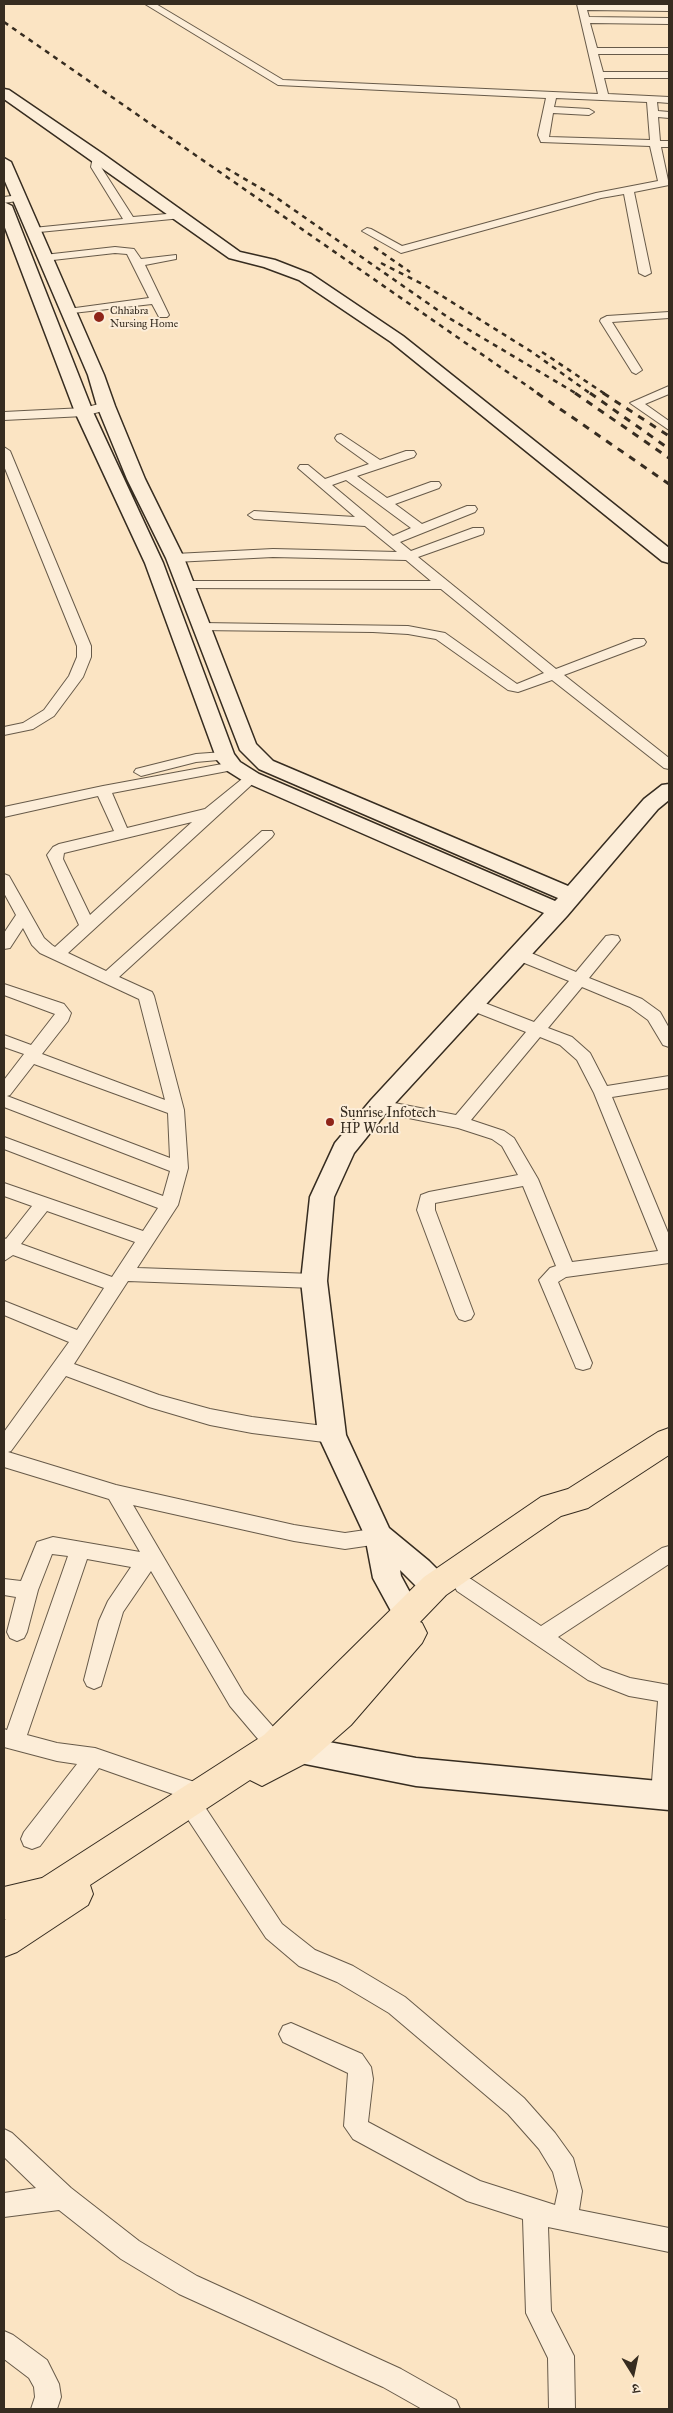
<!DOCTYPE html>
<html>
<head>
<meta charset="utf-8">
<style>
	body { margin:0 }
	#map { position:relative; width:673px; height:2413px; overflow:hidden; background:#fbe4c3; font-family:"IM FELL Great Primer","Noto Serif Devanagari",serif }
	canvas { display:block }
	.frame { position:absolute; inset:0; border:5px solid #362c20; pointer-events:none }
	.north { position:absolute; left:608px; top:2348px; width:50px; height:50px; -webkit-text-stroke:4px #fcedd8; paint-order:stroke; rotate:170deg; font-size:14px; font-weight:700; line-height:20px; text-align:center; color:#362c20 }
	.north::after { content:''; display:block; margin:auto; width:18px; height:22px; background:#362c20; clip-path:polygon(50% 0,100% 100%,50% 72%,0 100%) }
</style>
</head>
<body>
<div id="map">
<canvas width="673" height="2413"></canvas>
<div class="frame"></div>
<div class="north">उ</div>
</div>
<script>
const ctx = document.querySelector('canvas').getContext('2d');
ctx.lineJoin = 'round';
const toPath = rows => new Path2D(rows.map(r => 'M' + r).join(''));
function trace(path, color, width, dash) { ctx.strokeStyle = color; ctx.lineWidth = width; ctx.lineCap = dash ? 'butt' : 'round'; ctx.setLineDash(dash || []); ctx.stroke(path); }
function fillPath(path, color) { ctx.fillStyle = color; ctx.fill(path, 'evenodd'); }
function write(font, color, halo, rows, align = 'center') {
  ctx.font = font + ' "IM FELL Great Primer",serif'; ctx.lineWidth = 4; ctx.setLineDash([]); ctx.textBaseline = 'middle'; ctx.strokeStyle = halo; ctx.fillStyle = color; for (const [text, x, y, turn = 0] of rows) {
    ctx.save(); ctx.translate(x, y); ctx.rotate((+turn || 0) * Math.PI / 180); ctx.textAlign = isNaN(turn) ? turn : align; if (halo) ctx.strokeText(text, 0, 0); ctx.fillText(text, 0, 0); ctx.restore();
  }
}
const street = toPath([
	[145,4,156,4,283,80,598,94,577,4,669,5,669,11,587,10,589,17,669,18,669,24,590,23,597,48,669,48,669,54,598,54,603,72,669,72,669,78,604,78,608,94,669,97,669,103,657,102,658,111,669,112,669,118,658,117,660,141,669,141,669,147,661,147,669,185,634,192,651,273,645,276,639,273,624,194,601,198,401,253,362,231,367,228,371,229,402,246,596,193,658,181,650,146,541,142,538,135,546,98,278,85,145,4],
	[556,98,647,102,650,140,549,137,553,113,589,115,594,112,589,109,554,107,556,98],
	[98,154,103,157,101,167,133,217,178,213,183,216,182,218,29,233,28,231,33,228,123,219,91,167,93,157,98,154],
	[19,195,23,196,23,200,4,203,4,197,19,195],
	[115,247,134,249,141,259,176,255,176,259,145,265,169,315,167,317,159,317,152,304,64,314,62,312,68,309,149,298,127,254,115,253,44,261,39,258,44,255,115,247],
	[669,312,669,318,612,322,642,370,636,374,632,372,600,321,601,319,607,316,669,312],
	[669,386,669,394,645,404,669,421,669,430,630,403,669,386],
	[106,402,112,406,110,409,84,416,4,420,4,412,84,408,106,402],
	[341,434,380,460,406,451,414,451,416,454,414,457,357,476,387,498,431,482,439,482,441,485,439,488,395,504,422,524,467,506,475,506,477,509,475,512,400,542,411,551,473,528,483,528,484,531,483,534,418,557,556,669,634,639,644,639,646,642,644,645,564,675,669,758,669,769,664,768,552,680,518,692,508,690,436,639,408,634,373,632,197,630,195,627,197,624,202,623,408,626,445,633,517,684,544,673,441,589,181,588,179,585,181,582,186,581,431,581,406,560,273,557,175,562,168,558,175,554,273,549,397,552,365,526,254,519,248,515,254,511,355,517,298,468,300,465,308,465,325,479,369,464,337,441,335,438,337,435,341,434],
	[346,480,411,528,393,536,332,485,346,480],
	[4,447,10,451,91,646,91,657,83,677,54,716,33,729,4,735,4,727,23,723,44,710,69,676,77,657,77,646,4,466,4,447],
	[224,752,229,753,231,756,229,759,196,762,141,776,134,772,136,769,196,754,224,752],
	[233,762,240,766,238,769,112,793,127,828,205,809,247,775,257,775,259,778,68,953,106,971,262,831,272,831,274,834,272,837,119,977,152,992,154,996,184,1110,188,1168,178,1205,137,1268,314,1274,320,1276,323,1281,320,1286,314,1288,128,1281,74,1364,159,1395,210,1409,252,1417,332,1427,339,1430,342,1435,339,1440,332,1443,252,1433,210,1425,149,1407,66,1376,11,1451,8,1452,116,1485,294,1525,345,1533,379,1528,386,1530,389,1536,386,1542,379,1544,345,1549,294,1541,133,1505,244,1694,283,1738,287,1745,283,1752,276,1754,269,1752,230,1706,151,1571,123,1612,101,1686,94,1689,87,1686,84,1680,99,1621,108,1601,131,1567,87,1559,27,1735,57,1743,95,1748,209,1787,212,1794,209,1801,201,1804,99,1768,40,1846,32,1849,24,1846,21,1839,24,1832,77,1764,57,1761,4,1747,4,1729,7,1730,68,1556,52,1554,38,1590,27,1632,24,1638,17,1641,10,1638,7,1632,16,1597,4,1595,4,1579,21,1581,37,1542,53,1537,140,1552,109,1499,4,1467,4,1432,69,1342,4,1315,4,1301,77,1330,104,1288,13,1255,4,1261,4,1238,6,1239,32,1206,4,1196,4,1183,143,1231,158,1208,4,1149,4,1137,163,1196,170,1171,4,1107,4,1080,24,1054,4,1047,4,1035,31,1045,55,1014,4,995,4,984,64,1004,71,1013,68,1021,42,1054,165,1100,139,999,40,953,32,945,23,928,10,948,4,949,4,933,16,915,4,893,4,874,9,876,44,938,52,945,55,947,79,925,47,855,53,847,59,844,114,831,98,796,4,817,4,807,103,786,233,762],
	[192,822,90,915,63,859,64,853,192,822],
	[34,1064,168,1113,170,1158,7,1096,10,1095,34,1064],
	[47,1211,135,1242,112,1277,21,1244,47,1211],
	[612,935,618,936,620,940,589,978,642,999,660,1012,669,1028,669,1047,663,1045,648,1020,630,1007,582,987,548,1028,572,1037,590,1053,607,1086,669,1076,669,1088,612,1097,669,1235,669,1263,566,1277,558,1282,592,1363,590,1368,583,1370,576,1368,574,1363,539,1280,550,1268,556,1266,523,1186,435,1203,435,1210,474,1314,471,1319,465,1321,459,1319,456,1314,417,1210,421,1195,429,1192,518,1175,502,1146,492,1139,458,1128,379,1112,373,1110,371,1106,373,1102,379,1100,456,1115,526,1032,465,1008,463,1004,465,1000,477,1000,534,1022,569,981,512,958,510,954,512,950,524,950,576,972,606,936,612,935],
	[540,1037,560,1045,577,1060,594,1093,658,1251,572,1262,538,1179,514,1138,504,1131,471,1120,540,1037],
	[669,1546,669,1564,558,1637,602,1668,630,1678,669,1685,669,1802,662,1805,654,1802,651,1795,658,1701,629,1696,588,1680,457,1591,454,1585,457,1579,464,1577,471,1579,541,1626,662,1548,669,1546],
	[197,1804,205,1807,282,1924,315,1950,353,1966,405,1997,524,2098,555,2133,573,2158,582,2191,579,2210,669,2228,669,2252,548,2227,551,2311,574,2356,575,2409,549,2409,548,2358,526,2313,523,2219,467,2201,353,2139,344,2126,348,2073,283,2042,279,2034,283,2026,291,2023,362,2054,371,2067,373,2079,368,2122,437,2159,480,2181,555,2205,558,2191,553,2172,539,2149,508,2114,389,2013,337,1982,299,1966,266,1938,189,1821,186,1814,189,1807,197,1804],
	[4,2129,12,2133,71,2188,139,2241,197,2276,401,2369,456,2400,460,2409,422,2409,383,2387,179,2294,121,2259,59,2210,4,2217,4,2193,36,2188,4,2157,4,2129],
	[4,2331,13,2335,47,2360,59,2384,61,2397,57,2409,31,2409,35,2397,34,2387,29,2378,4,2359,4,2331]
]);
const secondary = toPath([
	[4,89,9,90,103,154,240,252,275,260,311,274,403,336,669,548,669,563,662,561,391,342,299,280,264,267,229,258,4,99,4,89],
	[4,158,11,162,104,375,115,406,145,479,184,558,256,744,273,761,568,886,644,799,662,785,669,784,669,800,658,809,567,916,387,1112,354,1153,334,1197,327,1281,346,1435,389,1528,429,1561,445,1577,449,1586,445,1595,435,1598,425,1595,400,1570,401,1576,421,1613,417,1622,407,1625,397,1622,373,1578,365,1536,318,1435,301,1281,310,1197,335,1143,371,1100,544,913,245,782,226,770,217,760,145,563,75,412,4,225,4,202,12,206,93,412,163,563,234,754,240,762,259,774,555,901,558,898,259,769,240,750,166,558,127,479,97,406,88,375,4,179,4,158],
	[285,1734,416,1758,669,1782,669,1810,416,1786,285,1760,274,1757,270,1747,274,1737,285,1734]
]);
const highway = toPath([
	[669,1428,669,1455,588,1508,561,1516,446,1595,420,1622,422,1623,427,1633,422,1643,351,1725,310,1761,262,1786,250,1780,90,1885,93,1894,88,1905,17,1952,4,1957,4,1920,6,1919,4,1919,4,1887,42,1878,264,1735,424,1577,541,1497,568,1489,658,1432,669,1428]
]);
trace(street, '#675a49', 2);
trace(secondary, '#362c20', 3);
trace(highway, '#362c20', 2);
fillPath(street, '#fcedd8');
fillPath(secondary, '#fcedd8');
fillPath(highway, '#fbe4c3');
trace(toPath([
	[4,22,539,394],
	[226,168,274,196,449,318,577,394],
	[374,247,410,272],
	[381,263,426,286,532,352,591,394],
	[542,352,605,394]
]), '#362c20', 2.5, [5, 5]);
trace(toPath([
	[537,393,669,484],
	[575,393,669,458],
	[590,393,668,448],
	[603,393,669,436]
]), '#362c20', 3, [7, 7]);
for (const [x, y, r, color] of [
	[99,317,6,"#8f2418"],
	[330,1122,5,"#8f2418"]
]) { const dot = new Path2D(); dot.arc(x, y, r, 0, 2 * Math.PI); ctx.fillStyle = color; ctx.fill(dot); trace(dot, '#fcedd8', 2); }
write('11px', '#362c20', '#fcedd8', [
	["Chhabra",110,311],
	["Nursing Home",110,324]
], 'left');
write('14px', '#362c20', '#fcedd8', [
	["Sunrise Infotech",340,1114],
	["HP World",340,1130]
], 'left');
</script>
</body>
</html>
